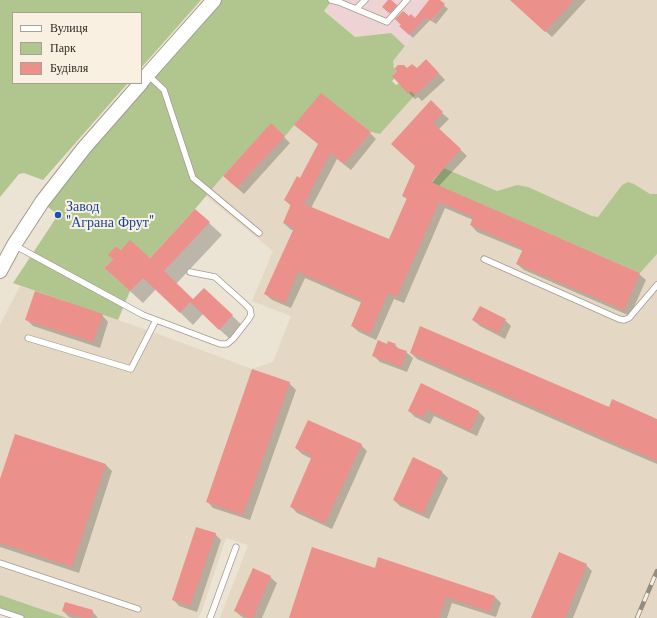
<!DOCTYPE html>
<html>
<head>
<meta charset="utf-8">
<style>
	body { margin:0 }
	#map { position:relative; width:657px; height:618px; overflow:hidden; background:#ebe3d4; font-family:"Libre Baskerville",serif }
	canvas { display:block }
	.legend { position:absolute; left:12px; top:12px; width:130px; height:72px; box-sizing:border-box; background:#f9f0e1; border:1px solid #a8a196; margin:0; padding:5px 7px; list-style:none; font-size:12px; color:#2e2b25 }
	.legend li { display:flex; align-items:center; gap:8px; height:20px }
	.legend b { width:20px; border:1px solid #a8a196 }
</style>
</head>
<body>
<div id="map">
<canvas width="657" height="618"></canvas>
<ul class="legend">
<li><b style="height:5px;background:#fff"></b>Вулиця</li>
<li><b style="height:11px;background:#b1c58f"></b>Парк</li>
<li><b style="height:11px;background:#ec908b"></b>Будівля</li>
</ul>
</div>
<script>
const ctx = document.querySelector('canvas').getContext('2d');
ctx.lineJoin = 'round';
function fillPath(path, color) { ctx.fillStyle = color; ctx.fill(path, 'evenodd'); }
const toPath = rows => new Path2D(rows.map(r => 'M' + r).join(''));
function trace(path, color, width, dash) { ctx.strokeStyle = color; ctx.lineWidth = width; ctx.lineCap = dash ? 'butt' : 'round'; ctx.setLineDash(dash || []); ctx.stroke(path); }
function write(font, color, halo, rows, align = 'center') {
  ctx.font = font + ' "Libre Baskerville",serif'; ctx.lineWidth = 4; ctx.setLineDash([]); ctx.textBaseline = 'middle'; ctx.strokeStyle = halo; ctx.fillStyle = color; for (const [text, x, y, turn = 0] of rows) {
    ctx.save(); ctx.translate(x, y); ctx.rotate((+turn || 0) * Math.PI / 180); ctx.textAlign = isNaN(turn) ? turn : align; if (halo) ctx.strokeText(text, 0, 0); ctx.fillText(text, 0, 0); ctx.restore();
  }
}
fillPath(toPath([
	[332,0,429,0,429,19,405,46,391,33,355,37,323,10]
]), '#edd3d3');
fillPath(toPath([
	[440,0,657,0,657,194,650,194,634,184,622,185,598,217,592,216,517,185,497,191,444,168,432,181,432,183,640,273,657,254,657,618,220,618,248,545,226,538,201,613,198,618,67,618,0,595,0,325,20,286,158,334,252,369,273,362,291,316,252,301,273,251,206,196,223,176,237,188,294,125,344,164,371,132,380,134,415,95,439,73,426,59,417,68,412,64,407,68,404,65,398,65,394,69,393,61,428,19,432,21,445,4]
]), '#e4d7c3');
fillPath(toPath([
	[0,0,201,0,141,68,141,13,13,13,13,83,128,83,43,180,24,173,19,174,0,197],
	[214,0,332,0,324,11,355,37,391,33,405,46,393,61,394,69,397,71,393,75,395,78,392,81,396,85,399,83,411,91,415,95,380,134,371,132,321,94,285,136,271,124,223,176,195,209,150,258,121,250,116,246,113,259,104,268,130,291,118,320,13,283,58,215,42,202],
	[444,168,497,191,517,185,528,187,592,216,598,217,622,185,628,182,634,184,650,194,657,194,657,254,640,273,432,183],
	[0,595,67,618,21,618,0,611]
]), '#b1c58f');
fillPath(toPath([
	[390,0,398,7,391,14,383,7],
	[430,0,438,0,448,9,436,24,430,20,413,38,401,26,409,18,415,20],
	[511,0,586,0,552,37],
	[433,67,445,80,422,101,418,97,415,99,409,93,407,69,417,69],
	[442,113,449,119,439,129,467,156,438,187,639,274,646,280,630,316,524,270,517,264,523,251,477,232,471,225,473,220,445,208,404,303,394,299,376,340,359,332,352,326,362,303,305,278,291,308,272,300,265,294,294,231,290,229,284,223,291,206,285,200,301,179,319,145,370,133,376,139,351,170,337,159,311,208,389,241,407,199,403,196,416,166,399,150],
	[284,137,290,143,244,194,230,182],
	[195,210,222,235,176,284,193,300,204,289,245,328,232,341,203,314,193,325,156,289,143,303,118,280,121,252,150,260],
	[102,315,108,322,100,348,33,326,26,319],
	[473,320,505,320,511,326,505,339,480,326],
	[388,345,395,345,400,350,406,352,413,358,407,372,380,362,373,355],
	[411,353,657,420,657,464,603,441,417,359],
	[289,383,296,390,250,520,213,508,207,501],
	[421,384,479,412,485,418,477,436,434,416,430,424,415,417,409,411],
	[16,435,106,465,112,471,79,573,0,547,0,482],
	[361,445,367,451,332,529,297,513,291,506,312,459,302,454,296,448],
	[413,459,442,472,448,478,429,519,400,506,394,500],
	[215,534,221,540,197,612,179,606,173,599],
	[586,565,592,571,573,618,533,618],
	[376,569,495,597,501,603,496,617,452,603,447,618,290,618],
	[270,577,277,583,262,618,244,618,242,617,235,611],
	[63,611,92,611,98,618,72,618,69,617]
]), '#0003');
fillPath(toPath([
	[388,0,391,0,397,5,389,13,382,7],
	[429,0,440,0,445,4,431,21,426,17,409,35,399,26,401,25,395,19,403,11,409,16,411,14,415,18],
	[510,0,574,0,545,32],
	[426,59,439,73,415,95,411,91,408,94,392,76,397,71,394,69,398,65,404,65,407,68,412,64,417,68],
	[321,93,371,132,344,164,330,153,304,204,389,239,407,198,402,196,415,166,391,144,431,100,443,112,433,123,461,149,431,182,640,273,624,310,516,264,523,249,470,225,473,217,439,202,397,297,388,293,370,334,351,326,362,300,298,272,285,303,264,294,294,228,283,223,291,204,284,200,297,176,300,178,318,144,294,125],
	[271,123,285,136,237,188,223,176],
	[195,209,210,222,164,271,193,299,204,288,233,315,219,330,190,302,180,313,143,278,130,291,104,268,113,259,108,255,116,246,121,250,130,240,150,258],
	[35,291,103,314,93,342,25,320],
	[480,306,506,319,498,333,472,320],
	[420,326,609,407,612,399,657,419,657,461,596,435,410,353],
	[378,340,387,344,388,341,396,344,394,347,407,351,401,367,372,356],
	[252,369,290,382,243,515,206,502],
	[421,383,479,411,470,431,427,410,423,418,408,411],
	[308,420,362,444,325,523,290,507,312,456,295,448],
	[15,434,106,464,72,567,0,543,0,479],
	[413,457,442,471,423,514,393,500],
	[196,527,216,533,190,606,172,600],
	[312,547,375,568,378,557,495,596,490,612,446,597,439,618,289,618],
	[559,552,587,564,565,618,531,618],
	[253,568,271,576,253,618,250,618,234,611],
	[65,602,93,610,90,618,84,618,62,611]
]), '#ec908b');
const service = toPath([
	[331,0,339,2,387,22,407,0],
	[356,9,365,0],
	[148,75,164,90,193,178,259,233],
	[14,245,143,315,220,344,227,344,233,339,248,320,251,315,250,309,244,303,215,277,190,272],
	[484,259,619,319,624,320,629,318,657,285],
	[28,338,131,369,156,320],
	[0,563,138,609],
	[0,611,21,618],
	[210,618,236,547]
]);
const tertiary = toPath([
	[141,82,214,0],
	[0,271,14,245,42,202,84,148,141,83]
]);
trace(service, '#a39b8e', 7);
trace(tertiary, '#a39b8e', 16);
trace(service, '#fff', 5.5);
trace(tertiary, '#fff', 14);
const rail = toPath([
	[637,618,657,571]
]);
trace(rail, '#928c81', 4.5);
trace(rail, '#f9f0e1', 3, [9]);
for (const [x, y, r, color] of [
	[58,215,4,"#1a4fb4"]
]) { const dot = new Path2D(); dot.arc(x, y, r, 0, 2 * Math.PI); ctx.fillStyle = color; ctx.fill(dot); trace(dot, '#f9f0e1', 1.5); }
write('14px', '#164399', '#f9f0e1', [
	["Завод",66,207],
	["\"Аграна Фрут\"",66,223]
], 'left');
</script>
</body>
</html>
